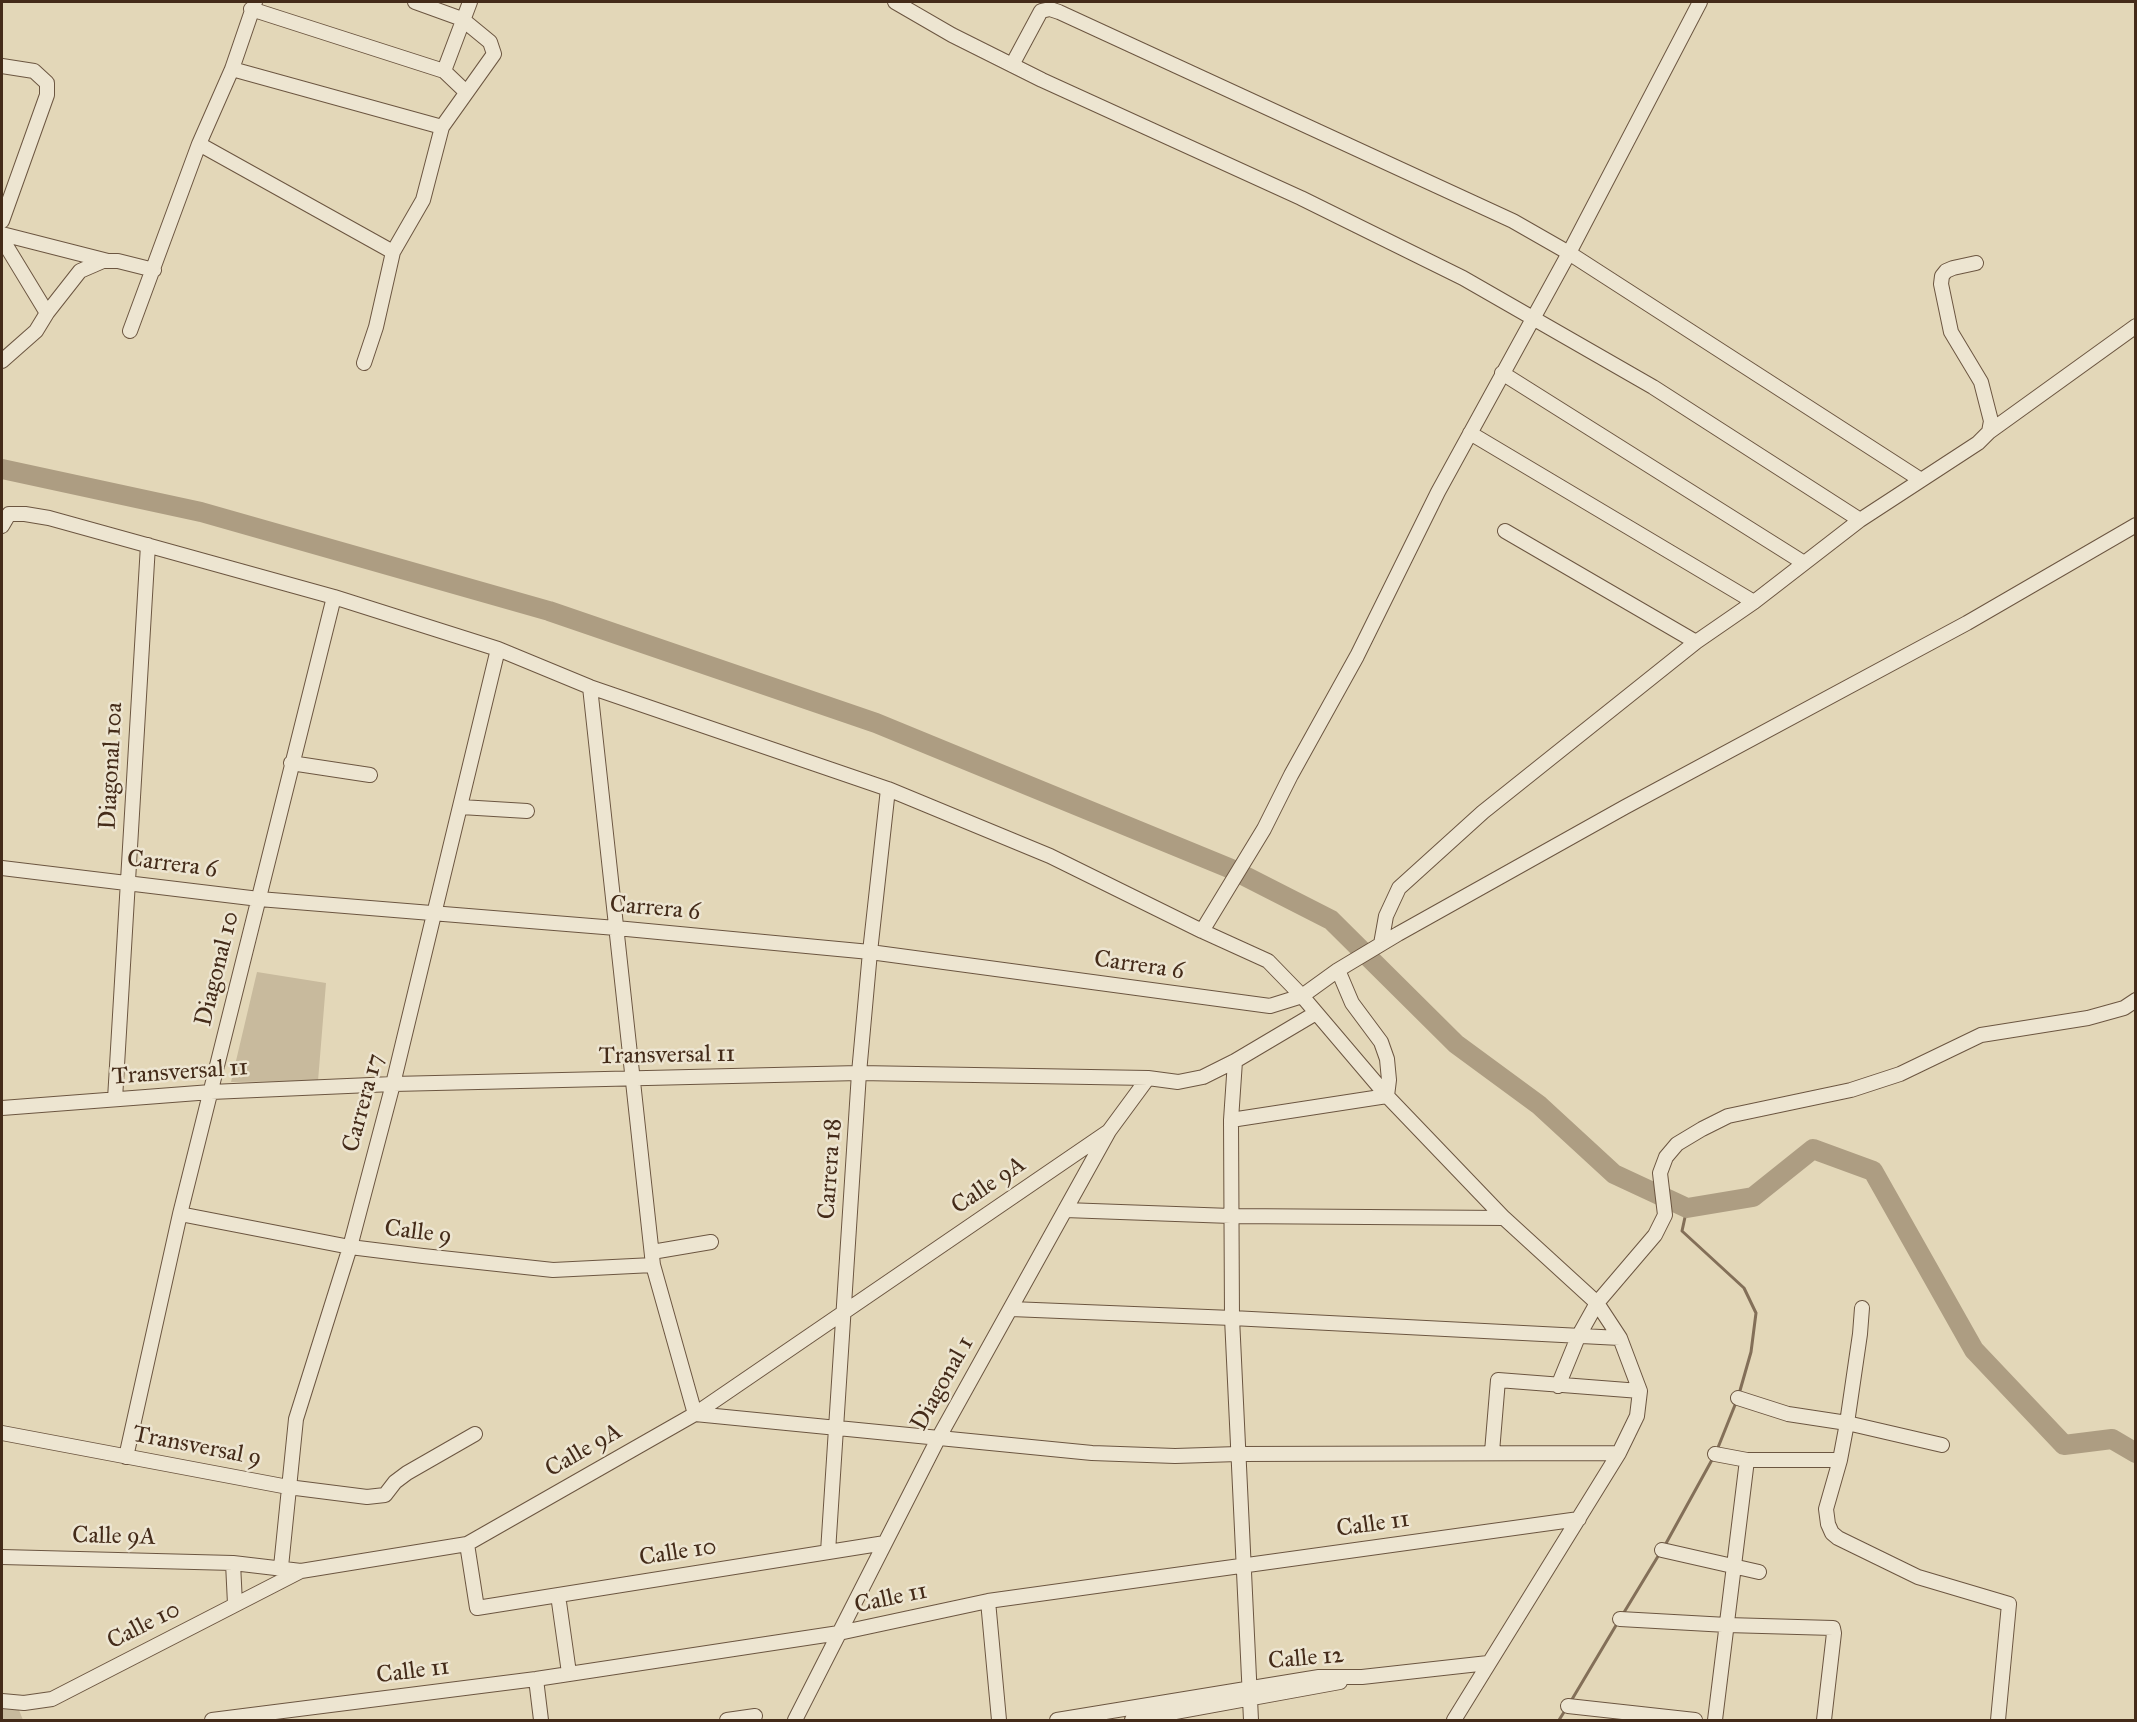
<!DOCTYPE html>
<html>
<head>
<meta charset="utf-8">
<style>
	body { margin:0 }
	#map { position:relative; width:2137px; height:1722px; overflow:hidden; background:#e3d7b8; font-family:"IM FELL Great Primer",serif }
	canvas { display:block }
	.frame { position:absolute; inset:0; border:3px solid #442b19; pointer-events:none }
</style>
</head>
<body>
<div id="map">
<canvas width="2137" height="1722"></canvas>
<div class="frame"></div>
</div>
<script>
const ctx = document.querySelector('canvas').getContext('2d');
ctx.lineJoin = 'round';
function fillPath(path, color) { ctx.fillStyle = color; ctx.fill(path, 'evenodd'); }
const toPath = rows => new Path2D(rows.map(r => 'M' + r).join(''));
function trace(path, color, width, dash) { ctx.strokeStyle = color; ctx.lineWidth = width; ctx.lineCap = dash ? 'butt' : 'round'; ctx.setLineDash(dash || []); ctx.stroke(path); }
function write(font, color, halo, rows, align = 'center') {
  ctx.font = font + ' "IM FELL Great Primer",serif'; ctx.lineWidth = 5; ctx.setLineDash([]); ctx.textBaseline = 'middle'; ctx.strokeStyle = halo; ctx.fillStyle = color; for (const [text, x, y, turn = 0] of rows) {
    ctx.save(); ctx.translate(x, y); ctx.rotate((+turn || 0) * Math.PI / 180); ctx.textAlign = isNaN(turn) ? turn : align; if (halo) ctx.strokeText(text, 0, 0); ctx.fillText(text, 0, 0); ctx.restore();
  }
}
fillPath(toPath([
	[257,972,326,983,318,1081,231,1082],
	[2,1709,19,1710,23,1720,2,1720]
]), '#c8ba9d');
trace(toPath([
	[1687,1208,1682,1231,1744,1288,1756,1313,1751,1352,1739,1394],
	[1717,1450,1737,1400],
	[1664,1547,1713,1458],
	[1623,1614,1660,1553],
	[1571,1701,1618,1622],
	[1559,1720,1566,1709]
]), '#836f58', 3);
trace(toPath([
	[2,469,201,512,549,611,876,723,1229,868,1331,920,1456,1044,1539,1105,1614,1174,1687,1208,1753,1197,1813,1149,1873,1171,1974,1350,2064,1445,2112,1439,2136,1453]
]), '#ad9d82', 20);
const minor = toPath([
	[895,2,952,35,1042,80,1301,198,1463,278,1653,387,1860,520],
	[251,9,444,71,466,92],
	[1012,65,1041,11,1050,9,1059,12,1513,221,1569,253,1921,480],
	[2,66,34,71,47,83,47,95,2,221],
	[232,69,442,127],
	[444,71,470,2],
	[199,144,393,252],
	[2,234,108,261],
	[2,239,47,313],
	[130,331,199,144,232,69,255,2],
	[2,361,36,331,47,313,80,271,103,261,118,261,154,270],
	[364,363,376,327,393,252,423,200,442,127,494,54,490,42,462,19,415,2],
	[1502,373,1804,563],
	[1989,432,2136,326],
	[1470,433,1754,602],
	[2,526,9,514,25,514,49,518,334,597,498,649,590,687,888,789,1050,856,1202,931,1268,961,1302,996,1387,1096,1504,1218,1597,1303,1620,1338,1640,1391,1637,1416,1619,1453,1454,1720],
	[1505,531,1696,642],
	[590,687,653,1265,695,1414,1092,1453,1175,1456,1238,1454,1619,1453],
	[291,763,370,775],
	[461,807,527,811],
	[2,868,259,899,616,928,870,952,1270,1006,1302,996,1338,970,1398,934,1625,807,1967,623,2136,525],
	[1202,931,1264,829,1291,775,1357,656,1438,492,1569,253,1700,2],
	[1381,944,1386,916,1399,888,1483,812,1696,642,1754,602,1860,520,1978,443,1989,432,1991,421,1981,382,1951,332,1941,284,1942,276,1946,271,1953,268,1976,263],
	[1235,1061,1231,1120,1232,1318,1251,1720],
	[115,1099,148,545],
	[2,1108,211,1092,393,1084,859,1073,1148,1078,1178,1082,1203,1077,1235,1061,1316,1013],
	[1231,1120,1387,1096,1389,1080,1387,1059,1381,1042,1352,1003,1338,970],
	[1065,1210,1231,1216,1504,1218],
	[180,1214,350,1247,423,1256,553,1270,653,1265],
	[652,1252,711,1242],
	[1862,1308,1860,1334,1847,1423,1840,1460,1826,1509,1828,1524,1832,1533,1838,1538,1918,1577,2009,1604,1998,1720],
	[1011,1309,1232,1318,1620,1338],
	[1558,1386,1578,1337,1597,1303,1655,1235,1665,1215,1660,1173,1666,1157,1677,1144,1702,1129,1728,1116,1851,1090,1900,1074,1981,1035,2088,1018,2124,1008,2136,1000],
	[1738,1398,1788,1414,1847,1423,1942,1445],
	[2,1433,288,1487,367,1497,385,1495,395,1482,407,1473,475,1434],
	[1492,1452,1498,1380,1640,1391],
	[1715,1454,1747,1460,1715,1720],
	[126,1457,180,1214,334,597],
	[1747,1460,1840,1460],
	[467,1544,477,1608,885,1543],
	[1662,1550,1759,1572],
	[828,1552,859,1073,870,952,888,789],
	[2,1557,233,1563,301,1571,467,1544,695,1414,1109,1131],
	[233,1563,235,1604],
	[281,1567,296,1419,350,1247,393,1084,498,649],
	[558,1595,569,1673],
	[988,1601,999,1720],
	[1620,1619,1727,1625,1833,1628,1834,1633,1824,1720],
	[536,1679,541,1720],
	[2,1701,24,1703,52,1699,301,1571],
	[1568,1706,1695,1720],
	[212,1720,536,1679,839,1633,988,1601,1579,1519],
	[727,1720,755,1716],
	[795,1720,939,1437,1109,1131,1148,1078],
	[1057,1720,1319,1677,1362,1677,1488,1663],
	[1132,1720,1340,1682]
]);
trace(minor, '#6c5641', 16);
trace(minor, '#ede5d1', 14);
write('24px', '#442b19', '#ede5d1', [
	["Diagonal 10a",112,766,-87],
	["Carrera 6",172,865,7],
	["Carrera 6",655,909,5],
	["Carrera 6",1139,966,8],
	["Diagonal 10",218,969,-76],
	["Transversal 11",667,1056,-1],
	["Transversal 11",180,1073,-4],
	["Carrera 17",364,1103,-75],
	["Carrera 18",831,1169,-86],
	["Calle 9A",989,1186,-34],
	["Calle 9",418,1233,7],
	["Diagonal 1",943,1384,-61],
	["Transversal 9",197,1447,11],
	["Calle 9A",584,1451,-30],
	["Calle 11",1373,1525,-8],
	["Calle 9A",114,1537,1],
	["Calle 10",678,1553,-9],
	["Calle 11",891,1599,-12],
	["Calle 10",144,1626,-27],
	["Calle 12",1306,1659,-5],
	["Calle 11",413,1672,-7]
]);
</script>
</body>
</html>
